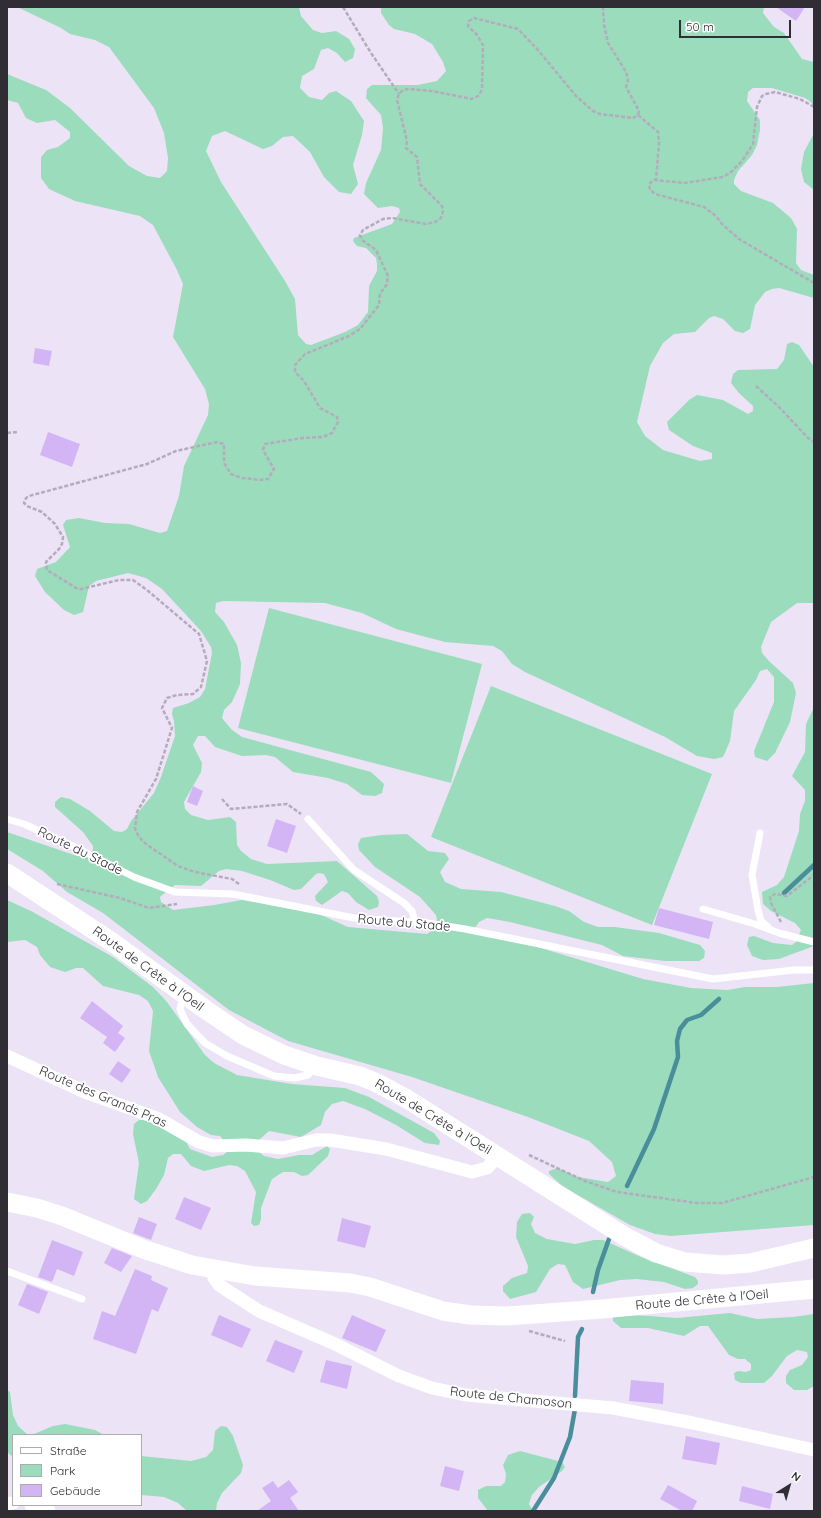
<!DOCTYPE html>
<html>
<head>
<meta charset="utf-8">
<style>
	body { margin:0 }
	#map { position:relative; width:821px; height:1518px; overflow:hidden; background:#ece3f6; font-family:Quicksand,sans-serif }
	canvas { display:block }
	.frame { position:absolute; inset:0; border:8px solid #302d34; pointer-events:none }
	.legend { position:absolute; left:12px; top:1434px; width:130px; height:72px; box-sizing:border-box; background:#fff; border:1px solid #acabae; margin:0; padding:5px 7px; list-style:none; font-size:12px; color:#302d34 }
	.legend li { display:flex; align-items:center; gap:8px; height:20px }
	.legend b { width:20px; border:1px solid #acabae }
	.north { position:absolute; left:769px; top:1466px; width:40px; height:40px; -webkit-text-stroke:3px #fff; paint-order:stroke; rotate:37deg; font-size:11px; font-weight:700; line-height:16px; text-align:center; color:#302d34 }
	.north::after { content:''; display:block; margin:auto; width:14px; height:18px; background:#302d34; clip-path:polygon(50% 0,100% 100%,50% 72%,0 100%) }
	.scale { position:absolute; left:679px; top:20px; width:112px; height:18px; box-sizing:border-box; border:2px solid #302d34; border-top:0; padding-left:5px; font-size:12px; line-height:14px; white-space:nowrap; color:#302d34; -webkit-text-stroke:3px #fff; paint-order:stroke }
</style>
</head>
<body>
<div id="map">
<canvas width="821" height="1518"></canvas>
<div class="frame"></div>
<ul class="legend">
<li><b style="height:5px;background:#fff"></b>Straße</li>
<li><b style="height:11px;background:#9bdcbd"></b>Park</li>
<li><b style="height:11px;background:#d3b5f5"></b>Gebäude</li>
</ul>
<div class="north">N</div>
<div class="scale">50 m</div>
</div>
<script>
const ctx = document.querySelector('canvas').getContext('2d');
ctx.lineJoin = 'round';
function fillPath(path, color) { ctx.fillStyle = color; ctx.fill(path, 'evenodd'); }
const toPath = rows => new Path2D(rows.map(r => 'M' + r).join(''));
function trace(path, color, width, dash) { ctx.strokeStyle = color; ctx.lineWidth = width; ctx.lineCap = dash ? 'butt' : 'round'; ctx.setLineDash(dash || []); ctx.stroke(path); }
function write(font, color, halo, rows, align = 'center') {
  ctx.font = font + ' Quicksand,sans-serif'; ctx.lineWidth = 3.5; ctx.setLineDash([]); ctx.textBaseline = 'middle'; ctx.strokeStyle = halo; ctx.fillStyle = color; for (const [text, x, y, turn = 0] of rows) {
    ctx.save(); ctx.translate(x, y); ctx.rotate((+turn || 0) * Math.PI / 180); ctx.textAlign = isNaN(turn) ? turn : align; if (halo) ctx.strokeText(text, 0, 0); ctx.fillText(text, 0, 0); ctx.restore();
  }
}
fillPath(toPath([
	[17,7,299,7,301,16,313,30,322,33,336,31,349,39,355,49,353,58,345,62,337,53,328,48,321,50,314,69,302,76,300,88,309,97,322,100,329,93,336,91,351,101,364,121,362,135,353,165,358,184,351,194,339,192,324,177,310,152,293,136,283,137,272,146,263,149,225,131,212,136,206,151,221,182,285,281,295,299,298,335,306,344,311,345,345,332,358,325,368,312,369,286,377,271,377,264,376,258,366,248,357,246,353,241,354,238,392,224,400,212,399,208,392,206,378,208,364,194,366,183,381,150,383,128,381,115,366,98,367,89,372,85,418,85,437,81,446,71,443,62,432,44,415,34,394,29,389,25,381,13,381,7,764,7,763,13,774,27,784,33,802,59,814,62,814,108,811,102,805,98,772,88,753,88,748,92,747,101,760,120,760,130,757,145,752,155,738,171,734,180,734,184,741,191,773,203,791,218,797,229,796,263,801,270,814,275,814,298,779,288,772,289,765,292,755,305,750,329,743,333,735,331,723,319,714,316,709,318,695,332,674,334,663,343,650,366,637,422,645,436,663,450,700,461,712,459,712,453,693,446,669,430,667,422,689,400,697,395,723,400,748,414,753,411,753,406,739,393,731,383,733,374,738,370,777,369,784,360,787,344,792,342,799,345,814,367,814,603,797,603,771,622,761,647,762,653,769,661,793,683,796,693,790,722,775,753,767,761,755,757,754,751,774,702,774,677,767,669,760,671,756,680,734,711,730,741,723,757,714,759,697,756,665,737,525,672,512,664,502,651,493,646,445,642,396,629,362,613,325,603,223,601,216,603,215,612,224,622,237,645,241,663,240,684,232,702,224,710,222,718,232,730,242,737,371,772,384,784,382,793,375,796,362,795,347,784,328,778,293,772,275,757,266,755,242,756,215,747,205,736,198,736,193,745,202,763,201,772,184,802,185,809,191,815,208,820,230,817,236,822,237,845,241,851,251,859,267,864,337,861,377,896,379,902,378,907,369,910,356,902,348,893,342,891,322,905,316,901,315,896,328,882,324,874,319,873,316,874,301,889,294,890,270,880,242,871,226,869,219,871,201,886,175,885,160,897,161,902,173,910,214,905,242,900,319,914,348,927,427,934,431,931,437,920,436,915,420,897,375,867,359,850,358,844,361,838,381,835,407,834,428,851,445,853,449,859,440,872,445,882,461,889,501,892,555,906,569,911,584,922,598,927,615,927,659,933,700,945,705,951,704,958,699,961,665,961,623,956,602,945,510,922,487,918,479,922,475,928,643,979,691,988,727,990,745,987,777,987,814,983,814,1225,671,1236,655,1234,630,1225,562,1186,549,1174,549,1171,557,1168,578,1177,608,1182,616,1176,612,1162,589,1141,528,1117,412,1077,288,1041,229,1010,103,913,67,892,43,871,7,849,7,832,77,856,83,856,93,850,93,846,83,832,55,807,55,802,61,797,70,799,90,811,114,831,122,832,127,829,131,821,154,793,161,777,175,736,174,721,172,714,173,708,189,703,200,697,205,689,212,653,211,647,201,631,162,589,146,578,128,573,96,581,89,586,83,612,74,615,64,610,45,592,35,576,37,569,56,562,70,547,63,525,66,520,79,518,105,523,129,524,160,533,167,531,179,496,184,466,208,415,209,404,205,389,173,337,183,284,177,270,153,225,140,216,75,201,49,189,41,178,41,157,47,150,58,147,70,138,70,132,55,120,37,123,26,118,18,103,7,100,7,74,46,90,70,108,129,166,147,176,160,178,167,171,168,158,164,133,154,108,109,47,95,40,70,34,61,28],
	[814,133,814,190,804,182,801,169,804,152],
	[269,608,482,664,451,783,238,728],
	[491,686,712,774,652,925,431,837],
	[814,707,814,946,779,959,763,960,752,956,747,945,749,937,754,936,773,943,792,945,796,942,801,930,795,923,771,911,763,904,762,892,777,885,784,877,799,831,800,814,805,801,805,790,792,776,805,752,806,724],
	[7,900,31,911,113,957,153,987,167,1002,205,1055,214,1063,237,1075,292,1084,345,1088,369,1097,434,1133,440,1141,439,1145,425,1143,396,1125,365,1109,343,1101,332,1104,325,1112,321,1125,301,1137,269,1131,259,1140,259,1152,264,1156,278,1159,299,1155,312,1155,327,1146,330,1149,328,1156,308,1175,302,1176,294,1172,283,1172,272,1179,261,1208,261,1219,259,1225,254,1226,251,1223,256,1192,245,1171,237,1166,229,1165,204,1171,191,1166,181,1154,173,1154,168,1158,164,1175,156,1189,147,1201,141,1204,134,1199,139,1163,133,1134,134,1124,139,1120,144,1120,180,1130,190,1149,212,1157,223,1155,226,1153,225,1142,220,1136,211,1135,197,1127,180,1112,158,1077,149,1051,153,1011,148,1001,139,995,103,986,83,968,76,968,65,972,50,967,40,955,37,947,25,940,7,942],
	[530,1213,534,1217,531,1224,535,1233,547,1239,575,1244,594,1240,603,1240,641,1257,695,1277,698,1281,698,1284,693,1288,685,1289,664,1282,637,1279,620,1280,583,1289,573,1282,565,1265,558,1264,550,1269,536,1292,510,1299,503,1291,503,1286,512,1278,527,1273,528,1266,516,1237,517,1222,522,1214],
	[730,1313,757,1319,793,1317,814,1314,814,1386,807,1390,794,1390,786,1383,786,1376,790,1370,802,1365,808,1357,807,1352,797,1350,787,1356,772,1376,764,1383,741,1383,735,1380,734,1373,738,1371,746,1372,751,1370,751,1364,745,1359,738,1359,729,1355,708,1326,700,1326,684,1336,648,1328,621,1328,613,1321,613,1316,620,1314,677,1318],
	[7,1390,10,1392,13,1415,18,1426,27,1434,34,1434,53,1426,65,1424,95,1430,104,1435,13,1435,13,1456,10,1455,7,1451],
	[221,1426,227,1427,233,1436,243,1465,241,1473,222,1493,217,1503,216,1511,187,1511,178,1503,164,1497,141,1495,141,1456,191,1461,206,1457,213,1450,215,1431],
	[520,1451,562,1462,565,1467,562,1471,539,1487,532,1495,529,1504,533,1511,488,1511,478,1498,478,1490,486,1486,501,1486,505,1482,506,1474,503,1465,508,1455]
]), '#9bdcbd');
trace(toPath([
	[784,893,814,865],
	[627,1186,654,1129,678,1057,677,1041,680,1029,687,1020,701,1015,719,999],
	[593,1292,598,1270,609,1239],
	[575,1396,578,1337,582,1329],
	[533,1511,554,1478,570,1437,575,1409]
]), '#4a8e9b', 4.5);
fillPath(toPath([
	[776,7,805,7,796,21],
	[35,348,52,351,49,366,33,363],
	[48,432,80,444,72,467,40,455],
	[193,786,203,791,197,806,187,802],
	[276,819,296,826,287,853,267,846],
	[659,908,713,922,709,939,654,925],
	[92,1001,123,1026,118,1033,125,1038,115,1052,103,1043,107,1037,80,1018],
	[118,1061,131,1070,122,1083,109,1074],
	[184,1197,211,1208,201,1230,175,1219],
	[139,1217,157,1224,151,1240,133,1233],
	[342,1218,371,1226,365,1248,337,1241],
	[52,1240,83,1252,74,1276,57,1269,52,1282,38,1277],
	[112,1248,132,1256,121,1272,104,1263],
	[135,1269,152,1276,151,1280,168,1288,158,1312,152,1309,136,1354,93,1339,102,1311,115,1316],
	[27,1284,48,1292,39,1314,18,1305],
	[219,1315,251,1329,242,1348,211,1335],
	[352,1315,386,1330,376,1352,342,1338],
	[275,1340,303,1351,294,1373,266,1361],
	[326,1360,352,1366,347,1389,320,1382],
	[631,1380,664,1383,663,1404,629,1401],
	[686,1436,720,1443,716,1465,682,1459],
	[445,1466,464,1471,459,1491,440,1486],
	[289,1480,298,1492,290,1498,299,1511,257,1511,271,1501,262,1488,273,1481,278,1488],
	[668,1485,697,1501,692,1511,682,1511,660,1499],
	[742,1486,773,1494,770,1509,739,1501]
]), '#d3b5f5');
trace(toPath([
	[343,7,371,53,399,94],
	[814,107,800,99,775,92,766,94,762,96,757,107,753,144,742,161,730,173,722,177,685,183,654,180,649,184,650,190,655,194,704,207,716,216,722,224,739,239,814,283],
	[638,115,658,132,659,143,656,180],
	[756,386,779,407,808,438,814,442],
	[7,433,17,432],
	[222,799,231,809,287,804,301,814],
	[57,884,120,898,149,908,177,904],
	[239,884,232,879,195,872,178,866,146,844,139,837,135,829,137,812,156,779,172,728,162,708,167,698,177,695,193,694,201,687,207,661,199,634,147,590,133,580,119,580,81,589,76,588,47,570,46,562,59,549,62,544,63,537,55,524,42,512,27,506,24,503,26,498,29,496,147,464,176,451,217,442,224,444,224,463,231,474,242,478,260,480,268,479,274,469,263,450,265,444,303,438,323,437,332,433,338,422,337,417,320,408,304,381,295,372,295,365,305,354,349,336,360,329,379,305,380,294,387,284,388,276,376,250,362,240,360,235,363,230,383,219,392,218,426,224,435,222,441,218,443,211,442,206,420,184,417,157,406,148,407,141,397,100,399,94,403,90,409,89,432,91,472,99,478,96,482,90,483,45,477,35,468,26,469,21,474,18,518,29,538,50,576,96,593,111,600,114,633,118,638,115,639,111,626,87,628,80,626,72,608,43,604,25,603,7],
	[781,922,771,903,770,897,775,894,787,896,814,875],
	[529,1155,585,1181,617,1192,697,1203,722,1203,814,1177],
	[529,1331,565,1341]
]), '#b4acbc', 2.5, [4, 2]);
trace(toPath([
	[7,819,24,824,75,847,134,877,175,892,233,894,354,918,427,923,465,929,713,979,794,970,814,970],
	[308,819,354,870,404,903,412,911,415,922],
	[760,833,752,875,758,910,761,921,768,927],
	[703,909,755,924,779,933,814,942],
	[183,996,180,1009,187,1024,205,1043,227,1056,274,1076,295,1078,308,1075,315,1067],
	[7,1271,82,1299]
]), '#fff', 7);
trace(toPath([
	[7,1056,87,1093,157,1118,199,1142,213,1146,246,1145,283,1148,316,1140,330,1140,386,1149,472,1172,487,1168,498,1156],
	[214,1271,214,1278,219,1285,259,1311,335,1344,399,1376,432,1388,466,1395,613,1408,693,1423,814,1450],
	[7,1504,13,1503],
	[31,1505,49,1511]
]), '#fff', 13);
trace(toPath([
	[7,873,112,942,206,1010,243,1035,284,1055,317,1066,360,1076,377,1083,407,1099,624,1236,656,1253,685,1262,723,1265,750,1263,814,1248],
	[7,1202,37,1208,62,1216,143,1249,192,1265,255,1276,350,1283,370,1287,443,1311,470,1315,507,1316,602,1309,814,1289]
]), '#fff', 19);
write('13px', '#302d34', '#fff', [
	["Route du Stade",80,851,26],
	["Route du Stade",404,923,5],
	["Route de Crête à l'Oeil",148,969,36],
	["Route des Grands Pras",103,1097,23],
	["Route de Crête à l'Oeil",433,1117,31],
	["Route de Crête à l'Oeil",702,1300,-5],
	["Route de Chamoson",511,1398,6]
]);
</script>
</body>
</html>
